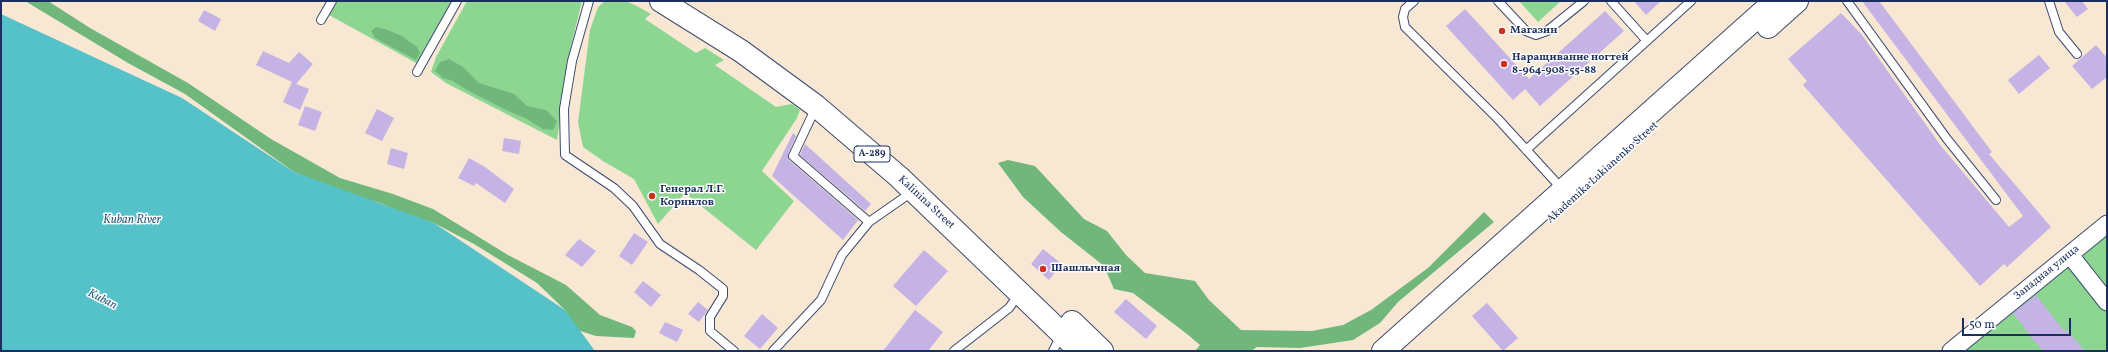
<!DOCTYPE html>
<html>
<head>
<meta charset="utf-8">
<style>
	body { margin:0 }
	#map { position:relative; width:2108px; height:352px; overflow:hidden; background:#f7e7d3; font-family:Vollkorn,serif }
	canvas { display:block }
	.frame { position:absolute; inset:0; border:2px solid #1b2f5e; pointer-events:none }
	.scale { position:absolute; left:1962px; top:318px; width:109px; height:18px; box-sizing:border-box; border:2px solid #1b2f5e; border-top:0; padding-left:5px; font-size:12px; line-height:14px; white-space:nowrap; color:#1b2f5e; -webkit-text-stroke:3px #fff; paint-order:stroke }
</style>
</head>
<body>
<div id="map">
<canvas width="2108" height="352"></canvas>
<div class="frame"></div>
<div class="scale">50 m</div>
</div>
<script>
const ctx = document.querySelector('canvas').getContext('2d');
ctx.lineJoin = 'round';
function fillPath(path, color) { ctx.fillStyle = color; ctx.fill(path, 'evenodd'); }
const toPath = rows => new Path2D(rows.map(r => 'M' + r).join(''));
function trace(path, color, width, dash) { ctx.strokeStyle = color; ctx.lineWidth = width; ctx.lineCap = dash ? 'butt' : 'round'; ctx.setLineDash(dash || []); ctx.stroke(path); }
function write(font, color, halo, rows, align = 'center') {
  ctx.font = font + ' Vollkorn,serif'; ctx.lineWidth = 3; ctx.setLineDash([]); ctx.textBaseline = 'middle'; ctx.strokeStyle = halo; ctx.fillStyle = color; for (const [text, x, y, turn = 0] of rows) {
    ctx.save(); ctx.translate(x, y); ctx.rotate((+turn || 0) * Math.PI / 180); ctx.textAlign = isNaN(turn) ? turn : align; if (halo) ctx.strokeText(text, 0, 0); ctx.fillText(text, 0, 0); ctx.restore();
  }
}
fillPath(toPath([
	[337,1,453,1,418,64,329,15],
	[467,1,582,1,570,50,557,140,446,83,431,72,436,57],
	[605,1,625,1,635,5,651,14,645,19,696,53,705,48,724,60,715,65,776,107,792,104,800,110,797,118,762,171,794,201,756,250,685,193,658,224,634,179,603,161,583,147,578,122,590,30,598,7],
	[1519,1,1561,1,1538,22],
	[2107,220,2107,351,1944,351]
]), '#8cd692');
fillPath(toPath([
	[25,1,48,1,90,28,188,83,271,139,340,178,393,194,433,209,508,255,566,285,600,315,632,327,636,331,634,338,596,336,574,329,565,310,537,283,474,244,434,223,405,214,380,203,350,195,294,172,185,94,128,63],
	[376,27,385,29,402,36,417,47,420,53,416,60,375,38,371,31],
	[449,59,463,67,479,83,514,94,527,106,546,110,557,121,553,130,543,129,525,118,506,110,467,90,453,81,443,78,435,71,440,62],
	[1008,160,1035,166,1084,219,1107,231,1126,255,1145,273,1195,281,1209,300,1241,330,1312,331,1343,325,1371,310,1428,268,1484,212,1494,222,1398,302,1380,323,1353,340,1300,348,1257,347,1251,351,1195,351,1200,345,1187,334,1133,293,1114,289,1104,266,1061,232,1023,197,998,163]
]), '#71b77c');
fillPath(toPath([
	[1,14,182,98,294,172,434,223,565,310,595,351,1,351]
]), '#55c2ca');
fillPath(toPath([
	[1634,1,1661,1,1646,15],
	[1862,1,1879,1,1992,152,1989,154,2051,227,2007,267,2004,264,1980,286,1803,85,1807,81,1788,59,1841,13,1862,35,1941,146,2009,227,2023,216],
	[2064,1,2082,1,2088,9,2077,17],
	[1465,9,1529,79,1605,11,1624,31,1540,106,1525,89,1513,100,1446,26],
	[204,10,221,19,215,31,198,21],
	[2096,45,2107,58,2107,77,2092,89,2072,66],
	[263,51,289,63,299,52,313,64,296,84,309,89,300,110,283,102,292,82,256,65],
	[2039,55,2050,68,2019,94,2008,80],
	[305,106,322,112,315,131,298,125],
	[377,109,394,118,382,141,365,133],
	[793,133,796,136,788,154,789,160,858,220,843,240,772,176],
	[504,138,521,141,519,154,502,151],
	[805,144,871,204,865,211,800,155],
	[391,148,408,153,404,169,387,164],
	[469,158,485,167,514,189,505,203,476,183,474,186,458,178],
	[634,233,648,242,632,265,619,256],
	[579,239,596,251,582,267,565,255],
	[1043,249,1062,264,1049,280,1031,264],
	[924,250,948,271,916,306,893,286],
	[643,281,661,295,651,307,634,292],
	[2036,295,2064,331,2066,329,2085,351,2044,351,2035,342,2013,313],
	[1126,299,1157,326,1146,339,1114,312],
	[698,302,708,310,699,322,688,314],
	[1487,303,1518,338,1503,351,1472,316],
	[915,310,943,332,928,351,883,351],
	[762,314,778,328,760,349,744,336],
	[665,322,683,330,677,342,659,333]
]), '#c4b3e4');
const service = toPath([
	[589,1,572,61,564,109,565,155,614,188,633,206,660,244,699,270,723,289,723,296,710,317,710,331,734,351],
	[1414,1,1405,9,1403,17,1405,27,1498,119,1563,190],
	[1498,1,1526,31,1536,35,1547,31,1584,1],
	[1611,1,1647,41],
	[1847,1,1947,139,1996,200],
	[2049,1,2059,32,2077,54],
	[321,20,332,1],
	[417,72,457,1],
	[816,107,793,156,869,222],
	[1526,150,1691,1],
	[773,351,821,300,842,255,869,222,912,192],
	[954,351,1009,308,1019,294],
	[1053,351,1061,335]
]);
const minor = toPath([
	[2070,255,2107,302],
	[1951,351,2107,224]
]);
const trunk = toPath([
	[661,1,741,51,816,106,899,177,1080,351],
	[1768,27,1797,1],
	[1072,322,1102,351],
	[1383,351,1775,1]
]);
trace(service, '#3c4b70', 10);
trace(minor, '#3c4b70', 19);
trace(trunk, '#3c4b70', 24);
trace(service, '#fff', 8);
trace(minor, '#fff', 17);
trace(trunk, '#fff', 22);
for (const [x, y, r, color] of [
	[1502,31,4,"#c8321e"],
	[1504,64,4,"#c8321e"],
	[652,196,4,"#c8321e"],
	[1043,269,4,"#c8321e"]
]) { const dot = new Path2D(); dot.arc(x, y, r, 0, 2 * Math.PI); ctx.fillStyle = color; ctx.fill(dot); trace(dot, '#fff', 1.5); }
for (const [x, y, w] of [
	[872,154,36]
]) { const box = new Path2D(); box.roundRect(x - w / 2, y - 8, w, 16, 3); ctx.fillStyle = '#fff'; ctx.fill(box); trace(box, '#1b2f5e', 1); }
write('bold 10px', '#1b2f5e', null, [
	["А-289",872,154]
]);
write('bold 11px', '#1b2f5e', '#fff', [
	["Магазин",1510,31],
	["Наращивание ногтей",1512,58],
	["8-964-908-55-88",1512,71],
	["Генерал Л.Г.",660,190],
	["Корнилов",660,203],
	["Шашлычная",1051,269]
], 'left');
write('11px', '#1b2f5e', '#fff', [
	["Akademika Lukianenko Street",1603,173,-42],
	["Kalinina Street",926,203,43],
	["Западная улица",2047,273,-39]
]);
write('italic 12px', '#2f6284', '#fff', [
	["Kuban River",132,221],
	["Kuban",102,300,27]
]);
</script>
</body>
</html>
